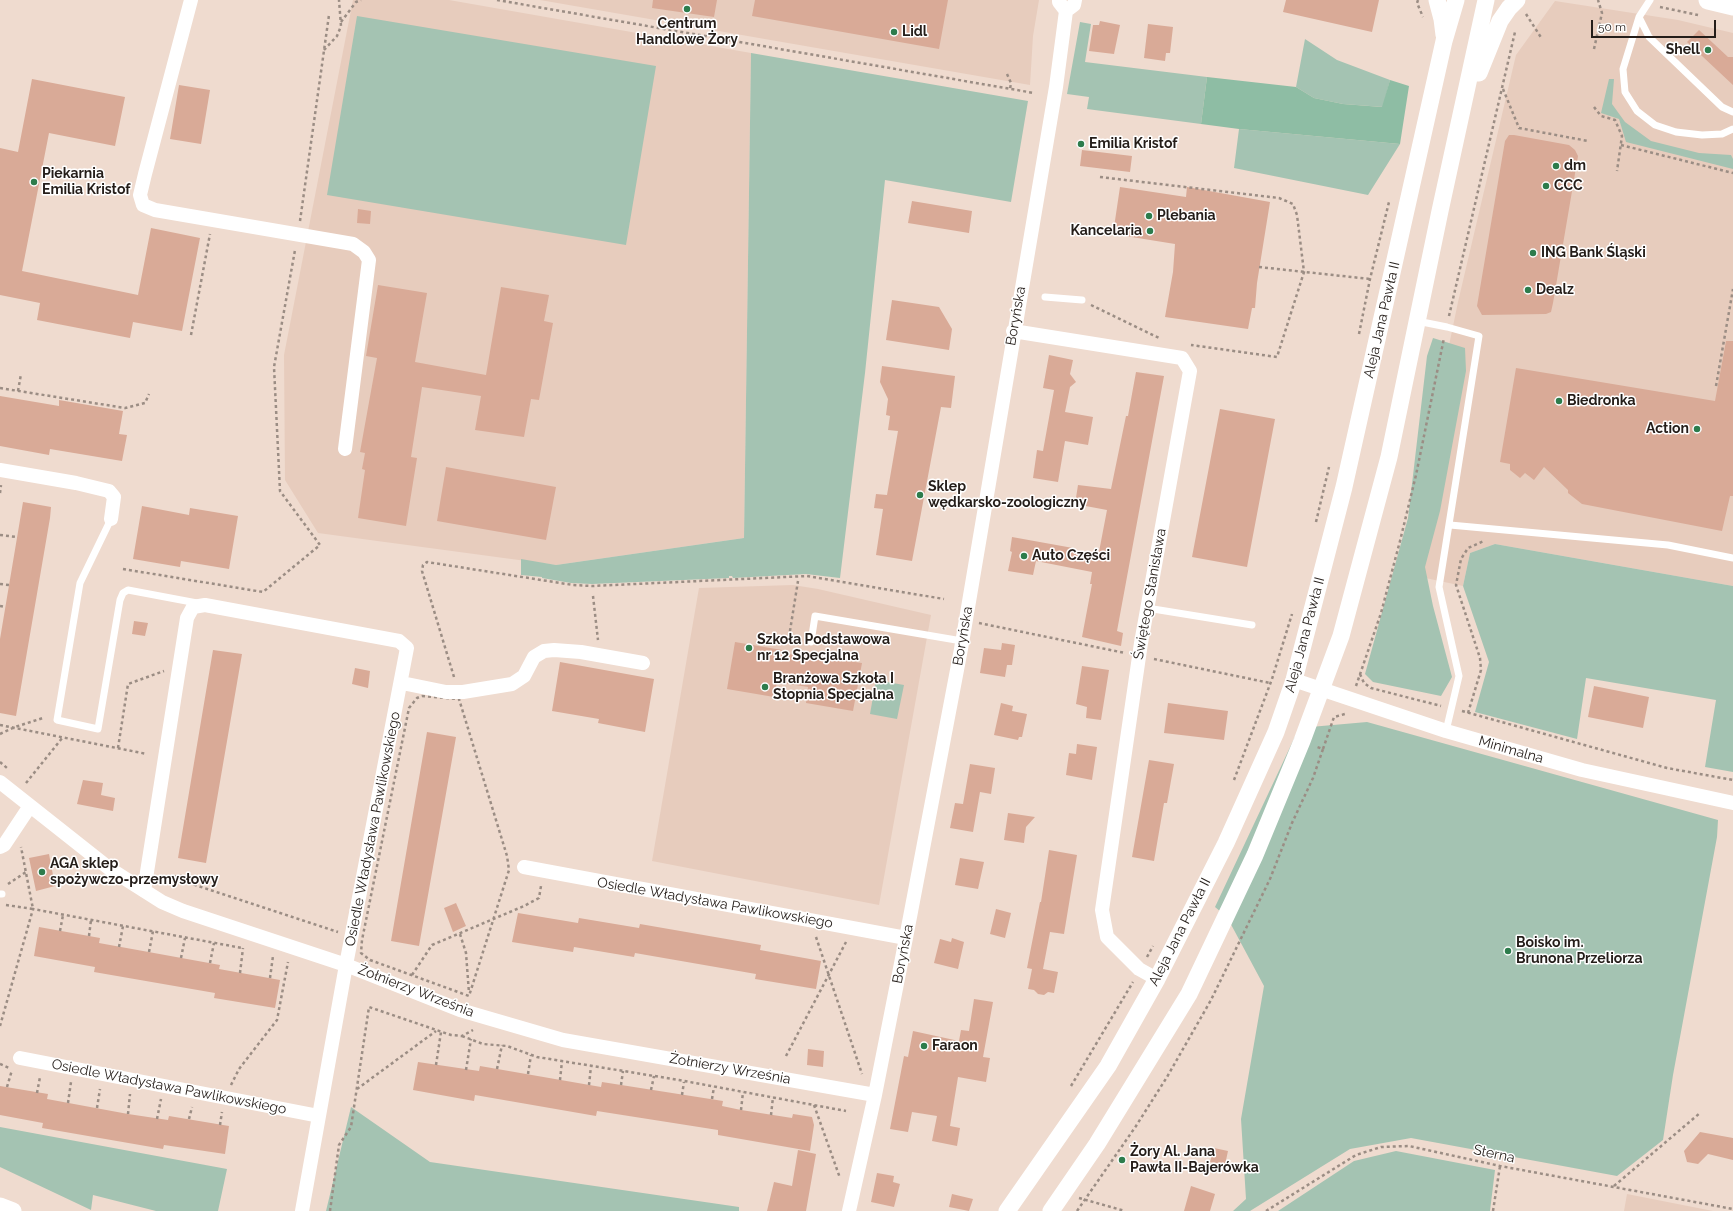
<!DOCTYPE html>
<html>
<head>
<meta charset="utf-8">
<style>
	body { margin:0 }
	#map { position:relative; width:1733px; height:1211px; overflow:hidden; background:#efdbcf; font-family:Raleway,sans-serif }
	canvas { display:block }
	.scale { position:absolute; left:1591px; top:20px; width:125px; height:18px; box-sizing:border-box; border:2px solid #241d19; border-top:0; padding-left:5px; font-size:12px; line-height:14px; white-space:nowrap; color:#241d19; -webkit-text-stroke:3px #fff; paint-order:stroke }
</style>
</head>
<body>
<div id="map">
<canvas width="1733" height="1211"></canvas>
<div class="scale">50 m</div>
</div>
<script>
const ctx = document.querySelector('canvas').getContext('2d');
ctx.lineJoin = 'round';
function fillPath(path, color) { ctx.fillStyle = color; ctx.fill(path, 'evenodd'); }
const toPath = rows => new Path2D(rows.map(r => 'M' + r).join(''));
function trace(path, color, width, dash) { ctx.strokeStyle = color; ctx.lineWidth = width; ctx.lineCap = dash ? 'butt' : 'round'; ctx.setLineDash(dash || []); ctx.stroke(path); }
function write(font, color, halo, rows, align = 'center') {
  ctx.font = font + ' Raleway,sans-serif'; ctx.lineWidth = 3; ctx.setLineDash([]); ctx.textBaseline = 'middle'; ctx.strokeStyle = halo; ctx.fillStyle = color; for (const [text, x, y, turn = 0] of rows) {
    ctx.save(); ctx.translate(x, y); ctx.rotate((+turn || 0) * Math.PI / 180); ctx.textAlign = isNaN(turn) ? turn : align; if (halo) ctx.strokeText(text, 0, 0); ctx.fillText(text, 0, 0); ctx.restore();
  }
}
fillPath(toPath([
	[353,0,449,0,751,53,744,538,556,565,318,533,285,480,284,355],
	[540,0,1039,0,1033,36,1030,85],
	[1555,1,1678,20,1733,33,1733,586,1495,544,1470,553,1463,586,1402,573,1458,302,1516,55],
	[793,585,818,589,931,615,879,905,652,861,699,588],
	[1627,1194,1713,1211,1624,1211]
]), '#e7ccbd');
fillPath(toPath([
	[357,16,656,66,626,245,327,195],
	[1080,22,1091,24,1085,62,1207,77,1201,124,1087,109,1089,97,1067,94],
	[1305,39,1337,60,1390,80,1383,107,1343,104,1314,98,1296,87],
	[751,53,1028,101,1011,202,885,180,865,373,840,578,806,574,733,578,732,576,729,576,729,578,592,584,571,583,542,578,542,577,521,575,521,559,556,565,744,538],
	[1609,79,1614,79,1612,104,1625,122,1651,141,1699,153,1731,155,1733,159,1733,169,1626,142,1619,119,1601,113],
	[1239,129,1400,144,1368,195,1234,168],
	[1433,338,1465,348,1466,371,1440,511,1425,567,1433,606,1452,677,1441,696,1373,682,1365,674,1408,518,1427,356],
	[1495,544,1733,586,1733,772,1705,767,1716,700,1586,678,1577,739,1475,712,1489,662,1463,586,1470,553],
	[876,680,904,685,897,719,870,714],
	[1367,722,1718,820,1717,837,1673,1075,1663,1140,1617,1176,1411,1138,1350,1149,1250,1211,1233,1211,1246,1199,1241,1119,1264,986,1227,917,1215,907,1299,728],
	[351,1107,430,1162,739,1207,739,1211,326,1211],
	[0,1127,227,1169,218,1211,156,1211,93,1195,91,1210,0,1167],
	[1396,1151,1495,1170,1490,1211,1278,1211,1354,1161]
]), '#a4c3b2');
fillPath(toPath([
	[1207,77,1296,87,1314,98,1343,104,1382,107,1390,80,1409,86,1400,144,1239,129,1201,124]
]), '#8ebda4');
fillPath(toPath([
	[653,0,717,0,714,17,652,8],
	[755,0,948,0,939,49,752,16],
	[1286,0,1379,0,1372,32,1283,12],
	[1100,21,1120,25,1114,54,1089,51,1093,25,1099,25],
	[1148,24,1173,27,1170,53,1166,53,1165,61,1144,58],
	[1699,30,1728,57,1733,57,1733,85,1687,42],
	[32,79,125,97,115,146,49,133,22,271,138,295,151,228,200,238,182,331,133,322,130,338,37,320,40,303,0,295,0,148,18,152],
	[179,85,210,90,201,144,170,139],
	[1509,135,1514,135,1569,145,1575,150,1578,156,1553,303,1551,312,1546,314,1482,315,1477,306,1505,141],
	[1082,150,1132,156,1130,172,1080,166],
	[1120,187,1186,197,1187,187,1270,202,1257,283,1255,308,1252,308,1248,329,1165,317,1173,272,1175,244,1113,234],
	[912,201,972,211,969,233,908,223],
	[358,209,371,211,370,224,357,223],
	[378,285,427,293,415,362,486,375,501,287,549,295,544,321,553,323,539,400,531,399,524,437,475,430,481,396,422,387,411,457,417,458,406,526,358,518,365,470,362,469,365,453,360,452,377,358,366,356],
	[892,300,939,307,952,329,949,350,886,340],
	[1726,341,1733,341,1733,496,1730,496,1722,531,1582,504,1568,493,1568,490,1544,467,1534,480,1525,473,1520,478,1510,470,1510,464,1500,462,1516,368,1715,401],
	[1049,355,1073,360,1070,374,1076,382,1070,387,1065,412,1093,417,1088,445,1065,441,1058,482,1033,478,1037,450,1043,451,1054,390,1043,388],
	[882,366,955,376,951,408,941,407,912,561,876,555,883,509,874,508,876,494,887,495,898,431,888,430,890,416,886,415,888,399,880,382],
	[1136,372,1164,376,1117,631,1123,633,1121,646,1082,637,1092,584,1090,584,1092,572,1036,561,1033,575,1008,571,1012,552,1010,551,1012,537,1073,548,1073,553,1098,557,1107,510,1075,504,1078,485,1111,489,1126,416,1128,416],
	[0,396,59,406,59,400,123,411,119,434,127,435,122,461,50,449,49,455,0,446],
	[1220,409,1275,419,1247,567,1192,557],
	[446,467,556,487,546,540,437,521],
	[23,502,51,507,50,518,16,716,0,713,0,639],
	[142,506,189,515,190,508,238,516,229,569,181,561,180,567,133,559],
	[134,621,148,623,145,636,132,634],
	[735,642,782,650,782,653,813,658,814,656,862,663,853,711,806,703,808,687,777,682,774,697,727,689],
	[1002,643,1015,645,1012,665,1007,665,1005,677,980,673,984,648,1001,650],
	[213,650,242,654,206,863,178,858],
	[560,662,654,679,645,732,598,723,599,719,552,711],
	[1082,666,1109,670,1101,720,1086,718,1087,707,1076,704],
	[355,668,370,671,368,688,352,684],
	[1594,686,1649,697,1643,728,1588,717],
	[1001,703,1013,706,1012,711,1027,714,1022,737,1019,737,1018,740,994,735],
	[1168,703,1228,711,1224,740,1164,733],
	[427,732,456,737,419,946,391,941],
	[1077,744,1097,747,1092,780,1066,775,1069,753,1076,754],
	[1149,760,1174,764,1167,803,1164,803,1154,861,1132,857],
	[970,764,995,768,991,794,980,792,973,832,950,828,955,803,963,804],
	[83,780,103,783,101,795,115,798,113,811,77,804],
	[1008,813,1035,817,1026,827,1024,843,1004,840],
	[1049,850,1077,855,1064,934,1050,932,1043,969,1058,972,1054,993,1048,992,1044,995,1038,994,1034,990,1028,989,1032,969,1027,968,1040,902,1041,902],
	[49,854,55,886,36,891,29,858],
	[960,858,984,862,978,889,955,885],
	[456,903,466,926,453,932,444,908],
	[996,909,1011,913,1005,938,990,934],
	[518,913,578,923,579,918,639,928,640,924,761,945,760,950,821,961,816,989,755,979,756,974,635,953,634,957,574,947,573,952,512,942],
	[39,927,100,938,99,943,220,965,219,969,280,980,275,1008,214,998,215,993,94,972,95,967,34,956],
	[952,938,964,942,958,969,934,963,940,939,951,942],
	[974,999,993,1002,983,1057,990,1058,986,1082,958,1077,950,1126,960,1128,957,1146,932,1141,937,1116,912,1112,908,1132,890,1129,904,1056,908,1057,913,1031,959,1041,961,1030,969,1031],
	[808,1049,824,1051,823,1067,807,1065],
	[418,1062,479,1071,480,1066,601,1087,602,1082,723,1101,722,1106,741,1110,792,1118,793,1114,812,1117,814,1125,810,1151,718,1135,718,1130,597,1111,596,1116,475,1095,474,1101,413,1090],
	[0,1086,48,1094,47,1099,128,1114,168,1120,169,1116,229,1126,225,1154,164,1145,163,1149,42,1128,43,1123,0,1115],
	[1700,1132,1733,1138,1733,1160,1708,1154,1698,1164,1687,1162,1684,1151],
	[1214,1148,1228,1151,1225,1165,1210,1162],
	[798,1150,816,1154,806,1211,767,1211,774,1182,792,1186],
	[877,1173,894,1176,893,1182,900,1184,894,1207,871,1202],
	[1191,1186,1215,1194,1210,1211,1184,1211],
	[952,1194,973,1199,969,1211,949,1207]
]), '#d9aa97');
trace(toPath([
	[497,0,1034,93],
	[1418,0,1417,3,1423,17],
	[1660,7,1698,15],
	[1526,14,1542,39],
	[341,22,356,2,361,0],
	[1594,49,1602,13,1598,0],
	[324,50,337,36,341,26,339,0],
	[1007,74,1011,83,1010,89],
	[1503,89,1519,128,1588,141],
	[1594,107,1601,116,1615,120,1622,136,1617,171],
	[1621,145,1733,173],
	[1100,177,1279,198,1293,204,1297,215,1304,272,1277,357,1191,345],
	[300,221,329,15],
	[1259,267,1370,279],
	[1091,305,1159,338],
	[1449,316,1515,32],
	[1359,334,1370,279,1389,202],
	[191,335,210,234],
	[1716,386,1733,289],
	[0,388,125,408,145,403,149,394],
	[18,391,21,374],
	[0,493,1,485],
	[1316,522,1329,467],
	[0,535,17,537],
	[123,569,263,592,320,545,280,491,274,367,295,250],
	[0,584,9,585],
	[593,596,598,640],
	[0,606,5,607],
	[979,623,1125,653],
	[789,637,798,581],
	[1154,659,1270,683],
	[1360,674,1364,683,1371,688,1441,706],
	[454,677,422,571,423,565,427,562,573,585,592,586,807,576,944,599],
	[1356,686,1381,613,1400,541,1416,475,1444,338],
	[422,696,459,699,507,856,509,870,469,996,370,960,361,953,362,940,409,708,417,698,422,696],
	[1462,711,1667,768,1733,780],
	[1468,713,1481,670,1480,658,1456,585,1461,559,1468,548,1484,541],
	[0,725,147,754],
	[0,734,15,727,43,718],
	[118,748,128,684,164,671],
	[1323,749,1334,717,1345,714],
	[0,762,7,768],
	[1234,780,1272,679,1292,614],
	[26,783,63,737],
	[161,877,183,876,192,884,338,932],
	[8,884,26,872],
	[6,905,33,909,21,847],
	[60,931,63,915],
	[460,934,466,953,469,993],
	[89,936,91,920],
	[816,937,862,1074],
	[119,947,123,926],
	[149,952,153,931],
	[1147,957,1153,946],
	[181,958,185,938],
	[210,963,214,943],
	[240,973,243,948],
	[412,975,432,945,524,906,539,898,541,886],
	[270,978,273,956],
	[0,1026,33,909,242,948],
	[462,1036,483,1044,507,1046,537,1057,679,1080,846,1111],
	[786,1056,846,942],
	[0,1064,9,1068],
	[436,1065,441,1032],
	[497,1069,502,1045],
	[466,1070,471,1039],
	[528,1074,531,1055],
	[560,1080,562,1061],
	[231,1085,239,1069,277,1020,288,962],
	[589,1085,591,1066],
	[621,1085,623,1071],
	[1071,1086,1133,982],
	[7,1087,12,1070],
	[357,1089,436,1031],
	[651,1090,654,1076],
	[37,1093,40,1077],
	[682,1095,684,1082],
	[712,1099,714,1087],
	[68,1103,71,1082],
	[814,1105,840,1178],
	[97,1108,100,1089],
	[741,1110,743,1092],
	[128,1114,130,1094],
	[771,1115,773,1097],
	[157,1119,161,1099],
	[189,1119,192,1107],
	[220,1125,222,1112],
	[1614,1186,1700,1113],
	[1079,1198,1125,1211],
	[330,1211,339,1145,351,1127,369,1007,451,1035,462,1036,473,1030],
	[1077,1211,1136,1126,1167,1077,1211,1000,1270,879,1292,823,1313,778,1323,749,1317,747],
	[1266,1211,1356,1155,1381,1147,1409,1146,1500,1166,1733,1209],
	[1493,1211,1500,1166]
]), '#9b8d84', 2.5, [3, 3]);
trace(toPath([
	[1650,0,1639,17,1649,37,1722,107,1733,112],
	[1639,17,1623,69,1625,92,1637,111,1655,125,1676,132,1702,135,1722,134,1733,129],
	[1045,297,1082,300],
	[1417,321,1447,327,1479,336,1439,587,1459,676,1446,731],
	[111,519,80,583,57,720,98,729,120,600,123,593,128,590,197,603],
	[1450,525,1668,545,1733,558],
	[1147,608,1252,625],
	[811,642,815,616,962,641],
	[0,894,2,894]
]), '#fff', 7);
trace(toPath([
	[191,0,145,174,140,195,143,205,155,210,353,244,364,252,369,260,345,449],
	[1059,0,1059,2,1066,11],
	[1066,11,1074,5,1075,0],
	[1013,331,1182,358,1190,371,1141,643,1102,910,1107,937,1139,969,1157,979],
	[0,470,76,483,109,491,114,497,111,519],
	[1294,680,1446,731,1582,770,1733,803],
	[402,683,446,692,463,692,512,684,524,676,534,657,544,651,554,650,581,652,643,663],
	[0,782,110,869,162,902,183,911,346,965,460,1010,563,1040,875,1095],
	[0,847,4,845,30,806],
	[524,867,906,938],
	[144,891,187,618,193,607,205,605,399,641,407,648,346,965,302,1211],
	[20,1058,319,1116],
	[849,1211,875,1095,906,938,961,649,1056,87,1066,11]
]), '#fff', 14);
trace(toPath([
	[1437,0,1442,19,1444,35],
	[1479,73,1500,21,1509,8,1517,0],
	[0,1206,13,1211],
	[1007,1211,1108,1066,1157,979,1226,843,1276,732,1294,680,1344,487,1444,41,1456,0],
	[1051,1211,1097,1144,1189,994,1255,855,1302,741,1341,636,1389,457,1440,211,1486,0]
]), '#fff', 17);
trace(toPath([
	[1708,0,1733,6]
]), '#fff', 19);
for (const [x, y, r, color] of [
	[687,9,4,"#2d7c4c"],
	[894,32,4,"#2d7c4c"],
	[1708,50,4,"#2d7c4c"],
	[1081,144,4,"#2d7c4c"],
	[1556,166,4,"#2d7c4c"],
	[34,182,4,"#2d7c4c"],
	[1546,186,4,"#2d7c4c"],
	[1149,216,4,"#2d7c4c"],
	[1150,231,4,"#2d7c4c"],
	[1533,253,4,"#2d7c4c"],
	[1528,290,4,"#2d7c4c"],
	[1559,401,4,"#2d7c4c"],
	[1697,429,4,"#2d7c4c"],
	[920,495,4,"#2d7c4c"],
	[1024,556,4,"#2d7c4c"],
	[749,648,4,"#2d7c4c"],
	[765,687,4,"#2d7c4c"],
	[42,872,4,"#2d7c4c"],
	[1508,951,4,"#2d7c4c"],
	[924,1046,4,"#2d7c4c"],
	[1122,1160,4,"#2d7c4c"]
]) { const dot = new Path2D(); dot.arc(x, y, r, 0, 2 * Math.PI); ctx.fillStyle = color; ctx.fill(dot); trace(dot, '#fff', 1.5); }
write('bold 14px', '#241d19', '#fff', [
	["Centrum",687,24,"center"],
	["Handlowe Żory",687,40,"center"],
	["Lidl",902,32],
	["Shell",1700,50,"right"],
	["Emilia Kristof",1089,144],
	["dm",1564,166],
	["Piekarnia",42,174],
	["Emilia Kristof",42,190],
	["CCC",1554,186],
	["Plebania",1157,216],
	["Kancelaria",1142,231,"right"],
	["ING Bank Śląski",1541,253],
	["Dealz",1536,290],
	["Biedronka",1567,401],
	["Action",1689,429,"right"],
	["Sklep",928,487],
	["wędkarsko-zoologiczny",928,503],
	["Auto Części",1032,556],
	["Szkoła Podstawowa",757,640],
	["nr 12 Specjalna",757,656],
	["Branżowa Szkoła I",773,679],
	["Stopnia Specjalna",773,695],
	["AGA sklep",50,864],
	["spożywczo-przemysłowy",50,880],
	["Boisko im.",1516,943],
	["Brunona Przeliorza",1516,959],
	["Faraon",932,1046],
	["Żory Al. Jana",1130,1152],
	["Pawła II-Bajerówka",1130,1168]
], 'left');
write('14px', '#241d19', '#fff', [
	["Boryńska",1016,316,-80],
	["Aleja Jana Pawła II",1382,320,-77],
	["Świętego Stanisława",1150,594,-80],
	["Aleja Jana Pawła II",1305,635,-75],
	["Boryńska",963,636,-80],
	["Minimalna",1511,750,16],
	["Osiedle Władysława Pawlikowskiego",373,829,-79],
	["Osiedle Władysława Pawlikowskiego",715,903,10],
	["Aleja Jana Pawła II",1180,932,-63],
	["Boryńska",903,954,-79],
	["Żołnierzy Września",416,991,21],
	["Żołnierzy Września",730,1069,10],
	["Osiedle Władysława Pawlikowskiego",169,1087,11],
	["Sterna",1494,1154,12]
]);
</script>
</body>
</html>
